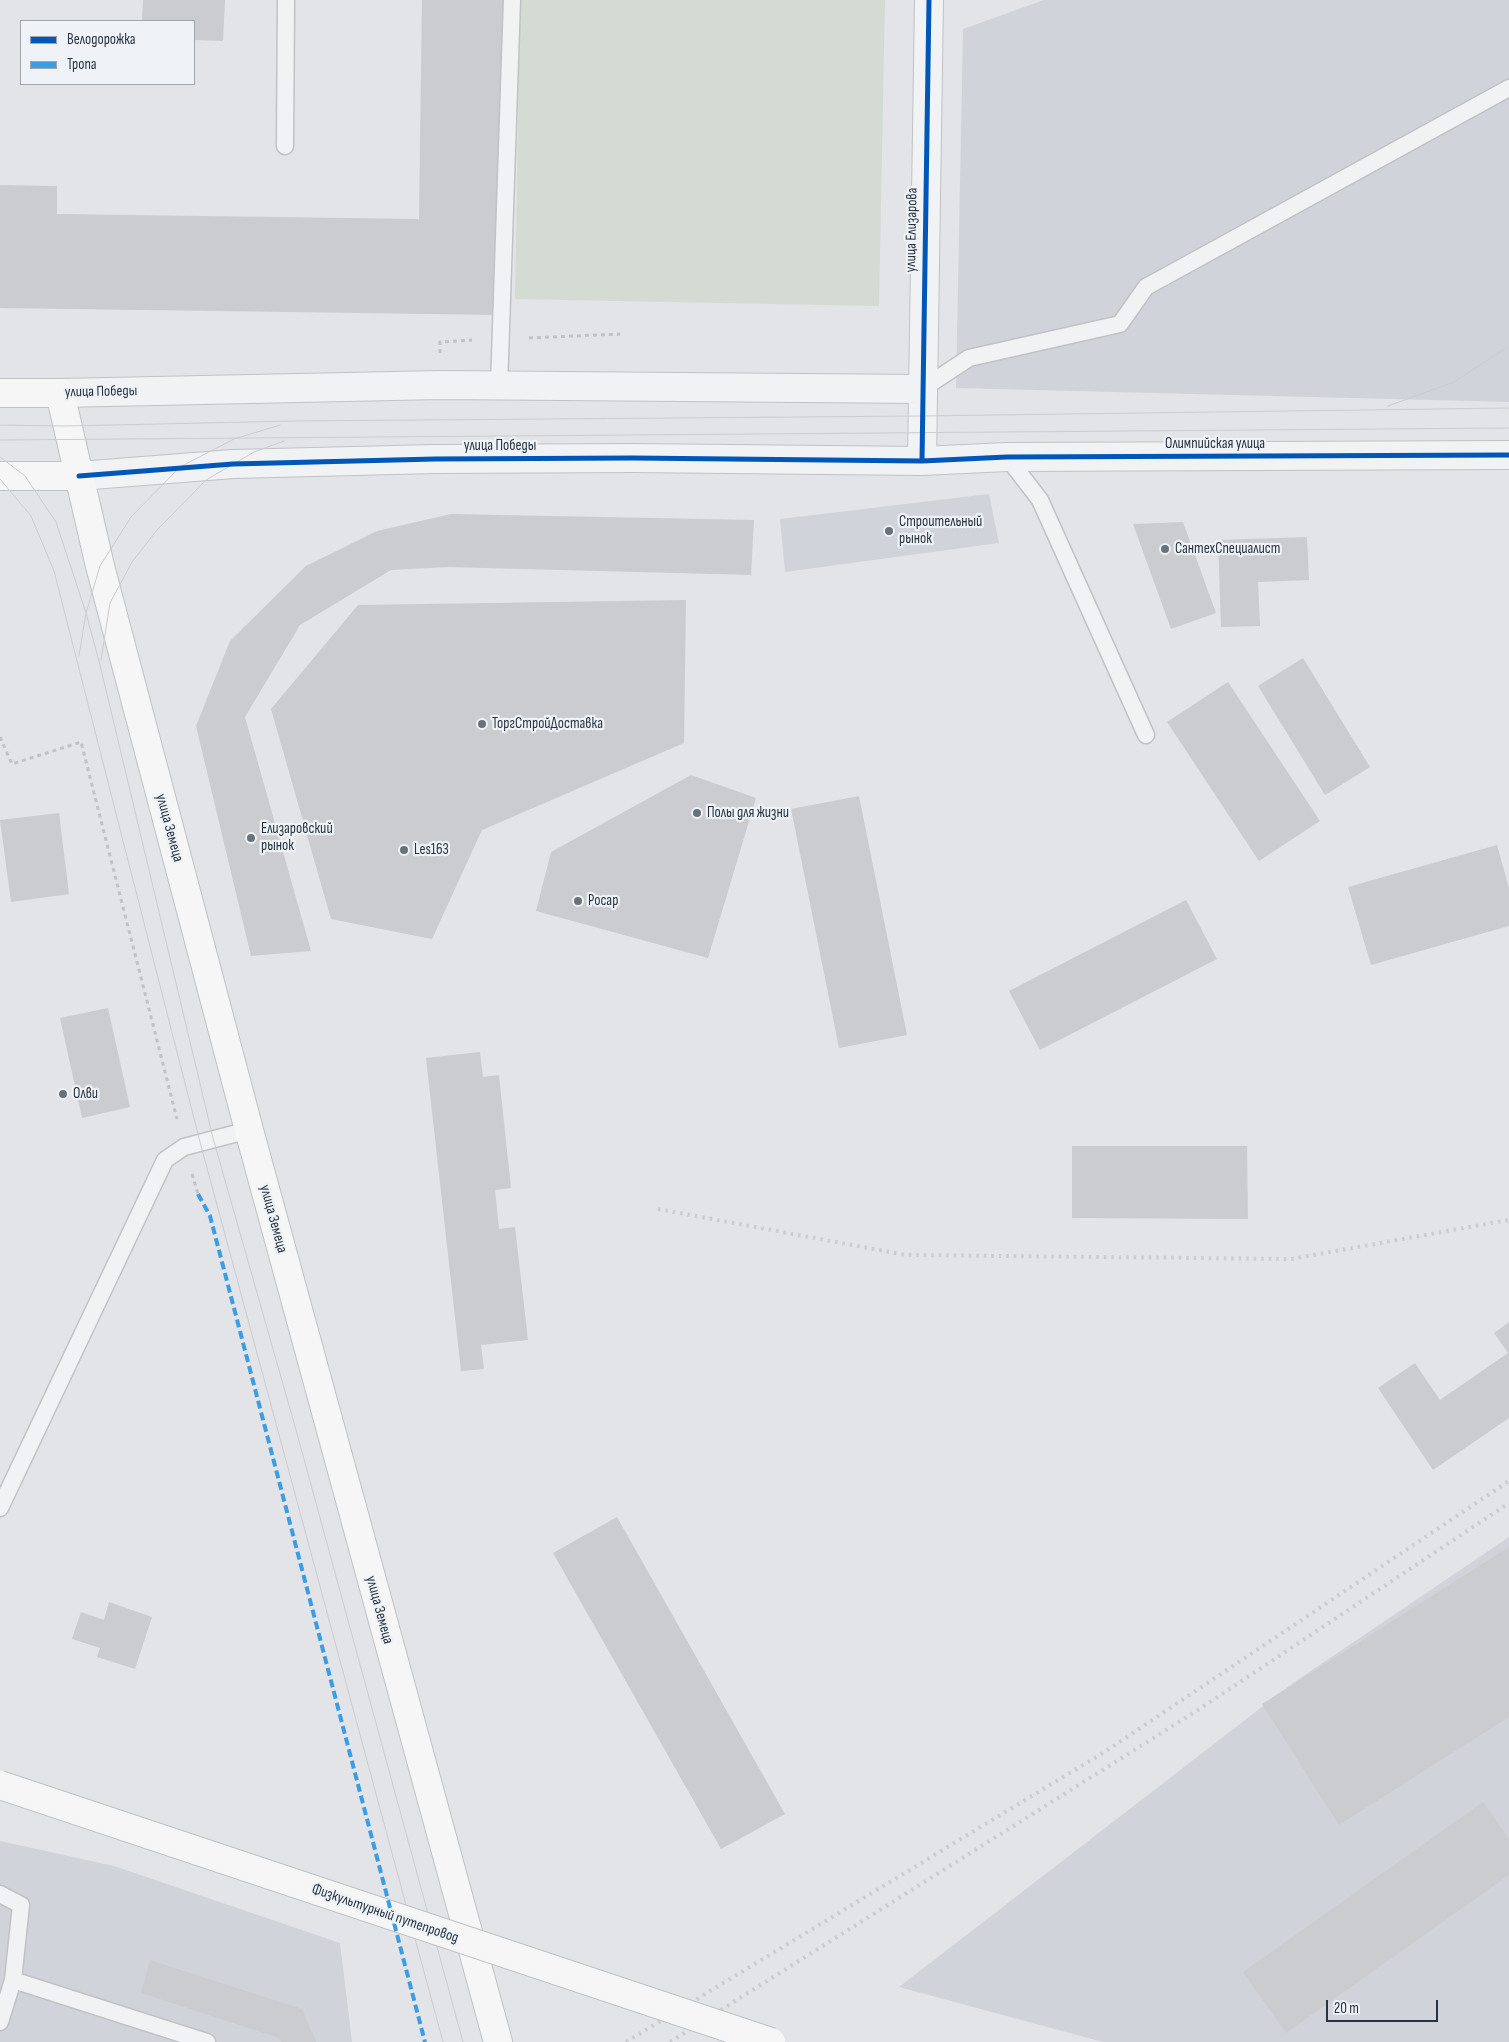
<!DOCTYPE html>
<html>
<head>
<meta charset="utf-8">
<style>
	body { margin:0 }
	#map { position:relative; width:1509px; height:2042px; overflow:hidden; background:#e2e4e7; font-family:"Sofia Sans Condensed",sans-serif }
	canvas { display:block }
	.legend { position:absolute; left:20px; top:20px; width:175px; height:65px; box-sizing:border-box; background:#eff3f7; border:1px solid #9fa6ae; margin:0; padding:6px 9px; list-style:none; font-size:15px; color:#283341 }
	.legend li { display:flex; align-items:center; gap:10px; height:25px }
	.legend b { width:25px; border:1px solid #9fa6ae }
	.scale { position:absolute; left:1326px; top:2000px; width:112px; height:22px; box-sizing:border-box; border:2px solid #283341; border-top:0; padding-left:6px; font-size:15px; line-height:18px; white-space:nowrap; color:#283341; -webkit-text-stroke:4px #eff3f7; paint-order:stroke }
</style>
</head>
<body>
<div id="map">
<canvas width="1509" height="2042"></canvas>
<ul class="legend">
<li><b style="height:6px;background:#0057b8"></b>Велодорожка</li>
<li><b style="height:6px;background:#3d9de3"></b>Тропа</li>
</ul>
<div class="scale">20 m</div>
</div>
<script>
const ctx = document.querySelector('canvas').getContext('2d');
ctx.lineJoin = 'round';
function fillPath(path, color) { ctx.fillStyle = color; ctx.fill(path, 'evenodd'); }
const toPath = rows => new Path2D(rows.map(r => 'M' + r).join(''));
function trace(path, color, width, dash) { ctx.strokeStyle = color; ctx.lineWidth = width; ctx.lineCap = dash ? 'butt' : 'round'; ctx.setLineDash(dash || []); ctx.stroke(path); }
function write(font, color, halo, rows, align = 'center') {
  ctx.font = font + ' "Sofia Sans Condensed",sans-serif'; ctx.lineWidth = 4.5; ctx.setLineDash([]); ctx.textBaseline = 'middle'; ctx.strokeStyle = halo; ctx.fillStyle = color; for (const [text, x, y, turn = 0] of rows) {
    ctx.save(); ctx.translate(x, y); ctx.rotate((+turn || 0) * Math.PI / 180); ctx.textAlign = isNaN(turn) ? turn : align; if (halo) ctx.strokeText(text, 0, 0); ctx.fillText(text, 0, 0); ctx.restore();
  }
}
fillPath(toPath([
	[1044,0,1509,0,1509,402,956,388,963,29],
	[989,494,999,543,785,572,780,519],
	[1509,1537,1509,2042,1103,2042,899,1987,1293,1683],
	[0,1841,114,1866,340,1943,352,2042,0,2042]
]), '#d0d4da');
fillPath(toPath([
	[520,0,885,0,879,306,515,299]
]), '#d3dbd2');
fillPath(toPath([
	[143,0,225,0,223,41,194,40,194,21,142,21],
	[422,0,507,0,503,315,0,308,0,185,57,186,57,214,419,219],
	[451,514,754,520,751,575,448,567,391,570,300,625,245,717,311,951,251,956,196,726,230,641,306,566,377,531],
	[1183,522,1216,613,1171,629,1133,524],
	[1307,537,1309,580,1258,582,1260,626,1221,627,1218,540],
	[686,600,684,743,482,830,432,939,331,919,271,709,358,605],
	[1303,658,1370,767,1325,795,1258,686],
	[1228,682,1320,821,1259,861,1167,722],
	[691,775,756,798,708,958,536,911,551,852],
	[859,796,907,1035,839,1048,791,809],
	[59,813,69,894,11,902,0,820],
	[1497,845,1509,888,1509,926,1371,965,1348,887],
	[1186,900,1217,959,1040,1050,1009,991],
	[108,1008,130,1107,82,1118,60,1018],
	[480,1052,483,1077,499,1075,511,1188,495,1190,499,1229,515,1227,528,1340,481,1345,484,1369,461,1371,426,1058],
	[1072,1146,1247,1146,1248,1219,1072,1218],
	[1509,1322,1509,1418,1433,1470,1378,1388,1415,1363,1440,1400,1508,1353,1494,1333],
	[617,1517,785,1814,721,1849,553,1553],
	[1509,1547,1509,1717,1339,1825,1262,1704],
	[109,1602,152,1617,135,1669,97,1657,100,1648,72,1639,81,1612,104,1620],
	[1483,1802,1509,1839,1509,1875,1286,2033,1243,1972],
	[150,1960,302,2009,316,2042,281,2042,279,2038,141,1993]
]), '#cacccf');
const service = toPath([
	[285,146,286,0],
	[499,387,512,0],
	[922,389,969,358,1120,324,1146,287,1509,88],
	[1007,457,1040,500,1146,735],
	[0,1508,165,1160,184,1147,249,1130],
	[0,1894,21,1905,13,1980,0,2022],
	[13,1980,207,2042]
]);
const minor = toPath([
	[60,393,441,385,922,389],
	[922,461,929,0],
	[79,476,233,464,435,459,633,458,922,461,1007,457,1509,455]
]);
const primary = toPath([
	[0,393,60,393,100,566,249,1130,498,2042],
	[0,476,79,476]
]);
trace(service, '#c0c2c5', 19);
trace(minor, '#c0c2c5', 30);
trace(primary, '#bec1c5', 30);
trace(toPath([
	[529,338,620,334],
	[440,353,440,342,472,340],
	[0,737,12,764,81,742,177,1119],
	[192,1174,198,1194]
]), '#c0c3c6', 3, [4, 4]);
trace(service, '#f1f2f4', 16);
trace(minor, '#f1f2f4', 28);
trace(primary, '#f6f6f6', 28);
trace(toPath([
	[1388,406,1454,382,1509,346],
	[0,425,66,426,294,421,921,416,1509,408],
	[0,440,1509,428],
	[0,457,25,476,56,522,86,613,100,665,213,1138,298,1437,463,2042],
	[0,479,31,516,54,571,200,1142,443,2042],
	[79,656,86,613,100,566,131,517,180,467,234,439,280,425],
	[101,660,110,603,132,562,157,530,206,480,254,452,284,441]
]), '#cacccf', 1);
trace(toPath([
	[658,1209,906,1255,1291,1259,1509,1220],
	[626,2042,1106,1751,1509,1481],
	[670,2042,1198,1710,1509,1503]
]), '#cacccf', 4, [2.5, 5]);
const primaryBridge = toPath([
	[0,1785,771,2042]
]);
trace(primaryBridge, '#bec1c5', 30, []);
trace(primaryBridge, '#f6f6f6', 28);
trace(toPath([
	[198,1194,210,1216,425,2042]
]), '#3d9de3', 4, [8, 4]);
trace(toPath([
	[922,461,929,0],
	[79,476,233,464,435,459,633,458,922,461,1007,457,1509,455]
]), '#0057b8', 5);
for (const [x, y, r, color] of [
	[889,531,5,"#69717b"],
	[1165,549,5,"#69717b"],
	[482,724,5,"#69717b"],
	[697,813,5,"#69717b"],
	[251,838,5,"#69717b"],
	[404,850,5,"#69717b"],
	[578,901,5,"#69717b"],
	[63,1094,5,"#69717b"]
]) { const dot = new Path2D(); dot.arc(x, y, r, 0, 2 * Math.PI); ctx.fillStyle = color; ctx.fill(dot); trace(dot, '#eff3f7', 2); }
write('15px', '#283341', '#eff3f7', [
	["улица Елизарова",912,230,-89],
	["улица Победы",101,392,-1],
	["Олимпийская улица",1215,444],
	["улица Победы",500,446],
	["улица Земеца",169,828,75],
	["улица Земеца",273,1219,75],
	["улица Земеца",379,1610,75],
	["Физкультурный путепровод",385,1914,19]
]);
write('15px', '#283341', '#eff3f7', [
	["Строительный",899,522],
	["рынок",899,539],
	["СантехСпециалист",1175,549],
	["ТоргСтройДоставка",492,724],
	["Полы для жизни",707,813],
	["Елизаровский",261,829],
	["рынок",261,846],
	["Les163",414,850],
	["Росар",588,901],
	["Олви",73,1094]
], 'left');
</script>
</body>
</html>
